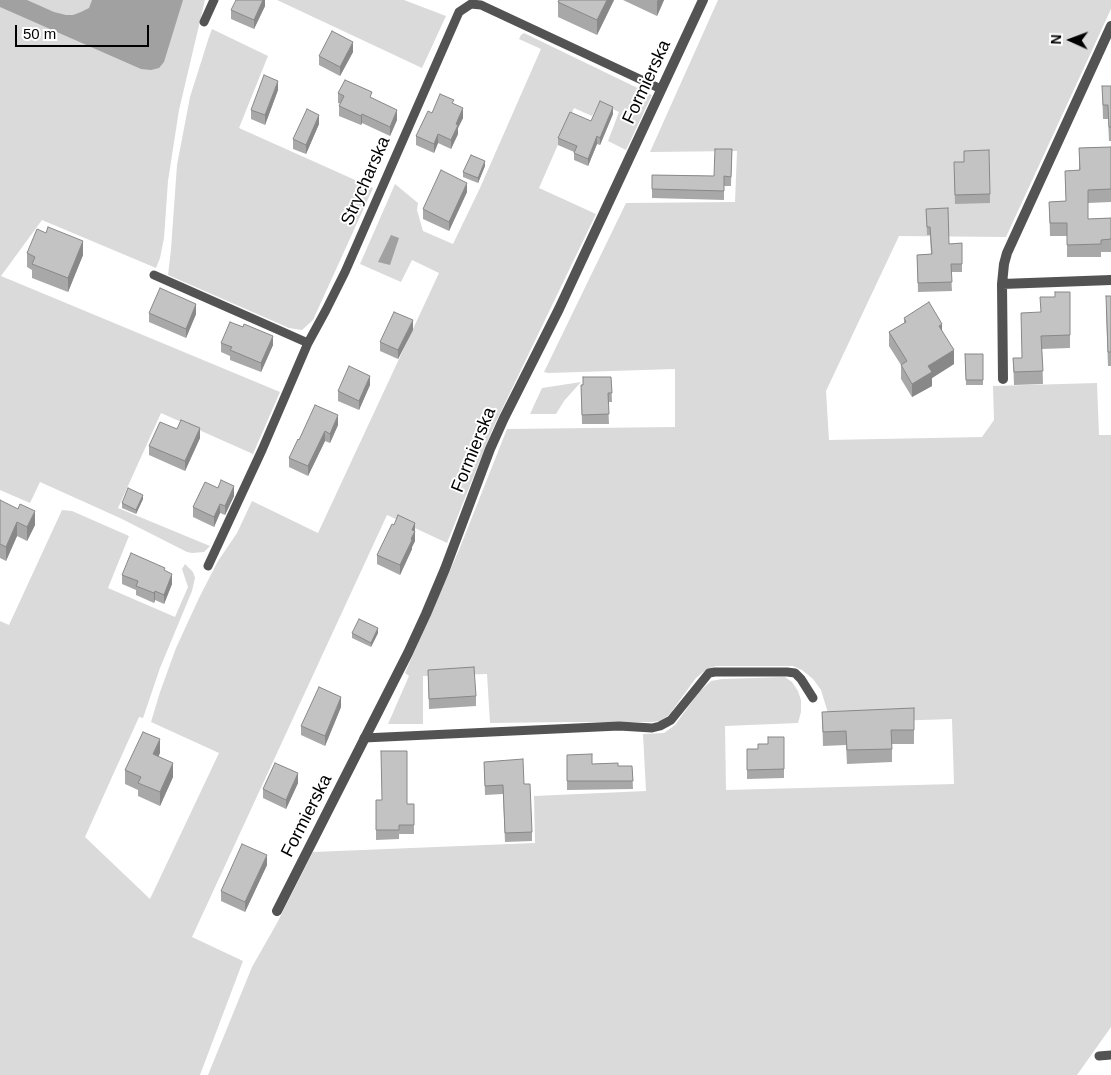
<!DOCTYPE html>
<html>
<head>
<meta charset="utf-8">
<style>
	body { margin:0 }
	#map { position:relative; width:1111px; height:1075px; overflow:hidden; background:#fff; font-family:Helvetica,sans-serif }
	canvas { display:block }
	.north { position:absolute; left:1046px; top:15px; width:50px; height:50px; -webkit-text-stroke:4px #fff; paint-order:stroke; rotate:272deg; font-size:14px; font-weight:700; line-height:20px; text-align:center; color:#000 }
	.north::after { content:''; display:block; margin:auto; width:18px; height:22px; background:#000; clip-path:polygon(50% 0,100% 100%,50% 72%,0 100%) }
	.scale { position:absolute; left:15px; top:25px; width:134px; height:22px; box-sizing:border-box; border:2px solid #000; border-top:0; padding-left:6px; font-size:15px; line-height:18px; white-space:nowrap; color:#000; -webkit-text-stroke:4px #fff; paint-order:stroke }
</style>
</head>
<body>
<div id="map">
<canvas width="1111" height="1075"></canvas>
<div class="north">N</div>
<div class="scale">50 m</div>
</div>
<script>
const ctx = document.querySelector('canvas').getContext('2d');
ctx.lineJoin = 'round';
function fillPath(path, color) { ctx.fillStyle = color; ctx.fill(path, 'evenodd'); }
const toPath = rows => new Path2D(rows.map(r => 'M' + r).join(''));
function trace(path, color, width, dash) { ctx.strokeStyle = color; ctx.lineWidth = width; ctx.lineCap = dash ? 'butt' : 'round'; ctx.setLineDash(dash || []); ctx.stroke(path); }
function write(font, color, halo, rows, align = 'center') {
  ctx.font = font + ' Helvetica,sans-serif'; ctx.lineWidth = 4; ctx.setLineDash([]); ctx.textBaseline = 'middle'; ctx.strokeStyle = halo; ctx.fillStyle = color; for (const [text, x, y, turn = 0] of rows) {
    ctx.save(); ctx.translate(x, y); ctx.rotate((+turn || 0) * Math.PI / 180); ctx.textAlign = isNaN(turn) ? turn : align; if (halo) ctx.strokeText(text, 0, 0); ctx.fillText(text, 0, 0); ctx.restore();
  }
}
fillPath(toPath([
	[0,0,205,0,179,110,168,181,164,238,160,258,156,268,42,220,1,276,280,392,253,454,161,413,118,508,210,546,204,552,192,553,187,552,120,518,40,482,30,503,0,490],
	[277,0,404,0,446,16,422,68],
	[718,0,1111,0,1111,9,1006,237,899,236,826,391,829,440,982,437,994,420,993,386,1097,383,1099,435,1111,435,1111,1027,1077,1075,208,1075,252,967,277,923,313,852,535,843,534,796,646,791,643,734,664,733,675,725,699,692,711,681,722,679,785,677,792,682,798,691,801,700,801,712,798,723,725,726,726,790,954,784,952,719,831,723,821,690,813,679,802,670,793,666,716,666,707,669,696,678,669,715,660,721,652,722,569,722,490,723,487,674,423,676,423,724,388,724,409,676,405,673,459,550,507,429,675,427,675,369,548,373,544,372,626,203,735,202,737,151,650,152],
	[212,29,268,56,239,128,373,188,313,320,302,330,289,328,168,275,171,249,177,165,190,97,209,37],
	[524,33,652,95,626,150,608,141,619,112,599,103,592,116,574,108,539,188,596,214,493,428,447,543,387,515,192,937,243,961,200,1075,0,1075,0,621,9,625,62,510,72,511,129,536,108,588,175,617,188,587,182,569,185,564,193,572,195,578,192,591,160,668,143,718,139,717,85,837,150,899,219,753,151,722,160,692,176,648,199,598,218,561,237,533,252,501,318,533,439,273,412,260,401,282,360,264,395,184,418,203,417,210,423,231,453,244,480,188,541,49,519,39,521,35],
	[581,382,564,401,556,414,530,414,542,388]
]), '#dadada');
fillPath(toPath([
	[0,0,27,0,54,12,66,15,73,15,81,12,89,8,92,0,183,0,164,62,159,68,151,70,141,69,0,7],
	[391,235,399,238,390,265,378,262]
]), '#a1a1a1');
trace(toPath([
	[204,22,214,0],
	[154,275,308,343],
	[208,566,262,450,308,343,326,310,345,272,459,12,471,4,481,5,661,89],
	[364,738,619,726,652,728,660,726,671,720,709,673,715,672,787,672,795,673,801,679,813,698],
	[1099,1056,1111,1055]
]), '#535353', 9);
trace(toPath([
	[1002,284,1111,280],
	[1003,379,1002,284,1004,264,1007,253,1111,26],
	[277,911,408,653,426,614,445,569,490,449,504,418,559,309,703,0]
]), '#535353', 10);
fillPath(toPath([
	[265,0,265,6,254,29,231,19,231,10],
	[614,0,597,35,558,17,558,2],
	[623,0,664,0,657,16],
	[353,52,340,76,319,65,319,56],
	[1102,86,1111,86,1111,141,1109,141,1108,119,1103,119],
	[278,90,265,125,251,119,251,110],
	[338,93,372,98,397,120,390,136,362,123,361,125,339,116,339,106,341,104,338,103],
	[454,104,463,118,458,128,458,134,451,149,438,143,434,153,416,145,416,136,432,113],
	[613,114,600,145,597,144,588,166,574,160,574,152,558,145,558,138,591,121],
	[319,124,306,154,293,149,293,139],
	[1111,147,1111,202,1088,203,1088,219,1111,218,1111,252,1101,252,1101,257,1067,257,1067,236,1050,236,1049,202,1066,201,1065,171,1079,170,1079,148],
	[732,149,731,186,724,186,724,200,652,198,652,175,714,176],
	[964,162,990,194,990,203,955,204,954,172],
	[485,166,478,183,463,177,463,172],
	[467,192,449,231,423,219,423,209],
	[926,209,949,244,962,243,962,272,951,272,952,291,918,292,917,255,931,254,930,235,927,235],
	[46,233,83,255,68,292,32,278,32,270,27,267,27,253],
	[1070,292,1070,348,1042,349,1043,384,1014,385,1013,358,1022,358,1041,312],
	[1111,296,1111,366,1108,366,1106,310],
	[149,313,196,314,186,338,149,322],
	[904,318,942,332,954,364,932,378,932,386,912,397,901,379,901,365,889,346,889,332,904,324],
	[413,330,398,359,380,351,380,342],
	[221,343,273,345,261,372,230,360,230,356,221,352],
	[965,354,983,354,983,385,966,385],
	[611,377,612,402,608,402,609,424,582,424,581,385],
	[370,385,359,410,338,401,338,391],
	[338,425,330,443,325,441,308,476,289,467,289,458,299,440],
	[177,429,200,438,185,471,149,455,149,446],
	[234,496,225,515,220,513,214,527,193,517,193,507],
	[143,499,136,514,122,508,122,503],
	[0,500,35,525,27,541,17,536,6,561,0,558],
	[415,523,415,541,412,547,412,549,400,575,377,564,377,555],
	[165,571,172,584,164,604,155,600,154,603,136,595,136,590,122,584,122,575],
	[352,633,378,633,371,647,352,638],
	[428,670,476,696,476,706,429,709],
	[341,707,325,746,301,735,301,726],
	[822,712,914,730,914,744,892,744,892,762,847,764,846,745,823,746],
	[784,737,784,778,747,779,747,749,758,749],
	[160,753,158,757,173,777,160,806,138,796,138,790,125,784,125,770],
	[567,755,592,764,618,766,632,766,633,789,567,790],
	[484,762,524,784,532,832,532,841,505,842,503,794,485,795],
	[298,783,286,809,263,798,263,789],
	[376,800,407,804,414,804,414,834,399,834,399,839,376,840],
	[267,865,245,912,221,901,221,891]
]), '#a8a8a8');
fillPath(toPath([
	[263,0,265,0,265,6,254,29,254,20],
	[607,0,614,0,597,35,597,20],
	[658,0,664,0,657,16,657,1],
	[353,42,353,52,340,76,340,67],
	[278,81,278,90,265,125,265,115],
	[613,107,613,114,600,145,600,138],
	[463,108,463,118,458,128,458,134,451,149,451,140,456,124],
	[397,110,397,120,390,136,390,127],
	[362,114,362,123,361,125,361,116],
	[319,115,319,124,306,154,306,145],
	[438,134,438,143,434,153,434,144],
	[597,136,597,144,588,166,588,159],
	[485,161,485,166,478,183,478,178],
	[467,183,467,192,449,231,449,222],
	[83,241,83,255,68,292,68,278],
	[196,304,196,314,186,338,186,329],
	[413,320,413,330,398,359,398,350],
	[942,324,942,338,939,326],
	[273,336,273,345,261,372,261,363],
	[954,350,954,364,932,378,932,386,912,397,912,384,928,366],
	[370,376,370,385,359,410,359,401],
	[338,415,338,425,330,443,330,434],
	[200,428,200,438,185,471,185,461],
	[325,431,325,441,308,476,308,466],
	[234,486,234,496,225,515,225,506],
	[143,495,143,499,136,514,136,510],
	[220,504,220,513,214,527,214,517],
	[35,511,35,525,27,541,27,527],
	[17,522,17,536,6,561,6,547],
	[415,523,415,541,412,547,412,549,400,575,400,565,412,530],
	[172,574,172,584,164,604,164,595],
	[155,591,155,600,154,603,154,593],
	[378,628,378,633,371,647,371,643],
	[341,697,341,707,325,746,325,736],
	[160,739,160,753,153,768,153,754],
	[173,763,173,777,160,806,160,792],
	[298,773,298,783,286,809,286,800],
	[267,855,267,865,245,912,245,902]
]), '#888');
const building = toPath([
	[236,0,263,0,254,20,231,10,236,0],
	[559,0,607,0,597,20,558,2,559,0],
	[332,31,353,42,340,67,319,56,332,31],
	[264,75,278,81,265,115,251,110,264,75],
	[345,80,372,92,370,97,397,110,390,127,362,114,361,116,339,106,344,96,338,93,345,80],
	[1102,86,1111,86,1111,127,1109,127,1108,105,1103,105,1102,86],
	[440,94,454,100,452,103,463,108,456,124,458,125,451,140,438,134,434,144,416,136,428,111,432,113,440,94],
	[600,101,613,107,600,138,597,136,588,159,574,153,577,146,558,138,570,112,591,121,600,101],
	[307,109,319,115,306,145,293,139,307,109],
	[1111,147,1111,189,1088,190,1088,219,1111,218,1111,239,1101,240,1101,244,1067,245,1067,223,1050,223,1049,202,1066,201,1065,171,1080,170,1079,148,1111,147],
	[715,149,732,149,731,177,724,176,724,191,652,189,652,175,714,176,715,149],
	[989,150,990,194,955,195,954,162,964,162,964,151,989,150],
	[471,155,485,161,478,178,463,172,471,155],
	[441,170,467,183,449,222,423,209,441,170],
	[948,208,949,244,962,243,962,264,951,264,952,282,918,283,917,255,932,254,930,227,927,227,926,209,948,208],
	[48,227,83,241,68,278,32,264,35,257,27,253,37,229,46,233,48,227],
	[160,288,196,304,186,329,149,313,160,288],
	[1055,292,1070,292,1070,335,1041,336,1043,371,1014,372,1013,358,1022,358,1021,313,1041,312,1040,297,1055,297,1055,292],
	[1106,296,1111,296,1111,352,1108,352,1106,296],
	[929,302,942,324,939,326,954,350,928,366,932,372,912,384,901,365,907,361,889,332,906,322,904,318,929,302],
	[394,312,413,320,398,350,380,342,394,312],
	[230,322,243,327,244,324,273,336,261,363,230,350,232,347,221,343,230,322],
	[965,354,983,354,983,380,966,380,965,354],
	[349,366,370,376,359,401,338,391,349,366],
	[583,377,611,377,612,393,608,393,609,414,582,415,581,385,583,385,583,377],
	[315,405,338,415,330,434,325,431,308,466,289,458,298,439,299,440,315,405],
	[181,420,200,428,185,461,149,446,160,422,177,429,181,420],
	[221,480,234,486,225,506,220,504,214,517,193,507,205,482,218,488,221,480],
	[128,488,143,495,136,510,122,503,128,488],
	[0,500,18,509,20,504,35,511,27,527,17,522,6,547,0,544,0,500],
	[398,515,415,523,412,530,415,531,411,539,412,540,400,565,377,555,392,524,394,525,398,515],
	[131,553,165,568,164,570,172,574,164,595,155,591,154,593,136,586,138,581,122,575,131,553],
	[359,619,378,628,371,643,352,633,359,619],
	[474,667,476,696,429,699,428,670,474,667],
	[319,687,341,697,325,736,301,726,319,687],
	[914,708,914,730,891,730,892,749,847,750,846,731,823,732,822,712,914,708],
	[143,732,160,739,153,754,173,763,160,792,138,783,141,777,125,770,143,732],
	[768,737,784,737,784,769,747,770,747,749,758,749,758,744,768,744,768,737],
	[381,751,407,751,407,804,414,804,414,825,399,825,399,830,376,830,376,800,382,800,381,751],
	[592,754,592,764,618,763,618,766,632,766,633,781,567,781,567,755,592,754],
	[523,759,524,784,530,784,532,832,505,833,503,785,485,786,484,762,523,759],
	[275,763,298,773,286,800,263,789,275,763],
	[242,844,267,855,245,902,221,891,242,844]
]);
fillPath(building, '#c3c3c3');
trace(building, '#888', 1);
write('18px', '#000', '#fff', [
	["Formierska",647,82,-65],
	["Strycharska",366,181,-66],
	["Formierska",474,450,-68],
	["Formierska",307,816,-63]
]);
</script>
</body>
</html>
